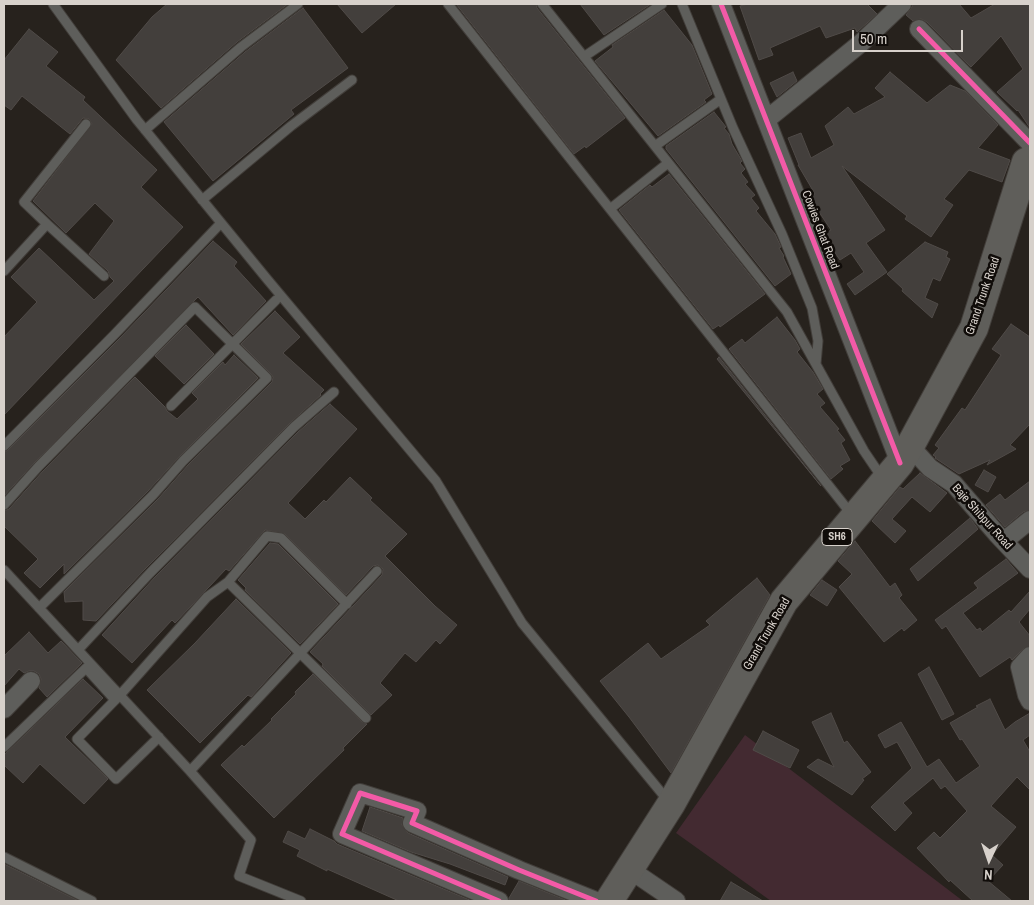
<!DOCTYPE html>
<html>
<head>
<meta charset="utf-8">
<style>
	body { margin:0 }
	#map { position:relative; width:1034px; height:905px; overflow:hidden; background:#27221d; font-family:"Archivo Narrow",sans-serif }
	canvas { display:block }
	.frame { position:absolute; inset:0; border:5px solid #d7d1cb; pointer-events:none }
	.north { position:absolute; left:964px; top:835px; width:50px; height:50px; -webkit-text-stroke:4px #100c09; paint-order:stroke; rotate:183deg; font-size:14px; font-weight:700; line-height:20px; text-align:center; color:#d7d1cb }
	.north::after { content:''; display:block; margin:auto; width:18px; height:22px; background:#d7d1cb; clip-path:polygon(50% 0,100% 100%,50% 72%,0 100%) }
	.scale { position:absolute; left:852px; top:30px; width:111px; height:22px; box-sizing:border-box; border:2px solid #d7d1cb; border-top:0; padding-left:6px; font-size:15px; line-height:18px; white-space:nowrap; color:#d7d1cb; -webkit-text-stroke:4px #100c09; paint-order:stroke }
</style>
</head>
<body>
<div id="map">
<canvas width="1034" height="905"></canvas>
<div class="frame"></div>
<div class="north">N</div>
<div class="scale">50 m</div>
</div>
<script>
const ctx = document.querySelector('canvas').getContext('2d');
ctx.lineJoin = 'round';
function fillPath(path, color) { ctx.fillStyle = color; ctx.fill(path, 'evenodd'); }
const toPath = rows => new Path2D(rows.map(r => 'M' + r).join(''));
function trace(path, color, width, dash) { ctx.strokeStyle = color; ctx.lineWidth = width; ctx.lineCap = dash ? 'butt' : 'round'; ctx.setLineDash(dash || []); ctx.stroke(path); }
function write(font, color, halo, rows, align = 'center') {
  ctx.font = font + ' "Archivo Narrow",sans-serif'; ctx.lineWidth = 5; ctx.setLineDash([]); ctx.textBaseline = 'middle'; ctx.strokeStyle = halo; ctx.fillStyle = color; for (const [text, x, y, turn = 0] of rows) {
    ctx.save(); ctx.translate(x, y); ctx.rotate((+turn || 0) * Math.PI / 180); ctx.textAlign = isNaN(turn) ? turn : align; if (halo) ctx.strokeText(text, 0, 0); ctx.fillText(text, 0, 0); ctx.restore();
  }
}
fillPath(toPath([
	[745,735,963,901,771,901,676,833]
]), '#432a31');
const building = toPath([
	[167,4,288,4,237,42,161,108,116,60,152,17,167,4],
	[337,4,396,4,362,33,337,4],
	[456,4,536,4,537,8,625,118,586,148,585,146,574,154,456,4],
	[580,4,651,4,604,35,580,4],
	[748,4,867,4,877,14,857,32,855,28,826,38,820,26,770,48,773,55,759,60,740,6,748,4],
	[912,4,959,4,971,18,995,4,1030,4,1030,128,1018,110,1017,111,997,92,1023,69,1001,36,971,67,927,22,921,19,913,21,906,15,912,7,912,4],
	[303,8,348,68,291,110,294,114,213,181,164,122,245,52,303,8],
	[664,10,692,45,712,94,704,100,706,102,658,136,595,61,613,47,612,45,664,10],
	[29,29,58,52,46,66,85,97,83,100,157,170,141,187,183,227,4,415,4,337,37,302,11,277,39,248,94,300,114,281,110,277,108,271,89,254,114,221,95,203,66,233,33,201,92,124,89,119,83,118,70,134,22,96,11,110,4,105,4,60,29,29],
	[793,72,797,81,777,97,770,83,793,72],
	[890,72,927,103,950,85,965,91,998,125,978,148,1010,160,1002,182,969,170,944,199,953,205,931,237,905,219,907,216,842,166,885,230,866,243,887,272,855,295,847,284,864,272,851,253,840,260,823,235,831,230,809,197,815,194,798,165,799,165,788,138,801,133,811,158,834,145,825,126,848,107,854,114,885,97,875,88,890,72],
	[714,112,726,127,724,128,729,134,732,144,742,161,740,163,745,169,741,173,748,182,745,184,755,195,751,198,759,208,756,211,775,234,781,247,779,248,784,256,783,257,791,274,775,286,666,149,666,146,714,112],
	[669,174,765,294,720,327,719,325,713,329,619,210,650,185,652,187,669,174],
	[213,241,237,262,234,266,266,301,233,335,198,297,34,463,4,496,4,452,8,450,119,339,213,241],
	[925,242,948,252,946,257,950,259,940,281,933,278,925,298,938,304,932,318,902,291,903,289,887,274,925,242],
	[275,311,300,337,283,353,324,390,320,394,321,395,290,423,145,569,96,621,83,620,83,601,65,602,64,592,158,499,188,465,272,382,273,377,271,374,241,344,275,311],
	[777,317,795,340,800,349,797,352,813,372,823,389,817,394,825,403,820,407,839,429,837,430,845,440,841,443,850,460,840,466,843,469,831,479,729,349,742,339,745,343,777,317],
	[1011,324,1030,337,1030,424,1010,445,1016,449,987,465,990,460,959,474,935,458,936,457,933,455,939,448,935,445,962,408,965,410,1001,355,992,349,1011,324],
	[186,325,214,354,184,384,155,356,186,325],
	[234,355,258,378,179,457,148,491,64,574,64,564,40,588,24,573,38,559,4,526,4,511,9,509,43,471,135,377,165,407,167,411,177,419,198,399,192,393,223,362,225,365,234,355],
	[719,357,821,486,717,359,719,357],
	[330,404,357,429,288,503,305,519,324,500,326,502,350,477,372,498,370,500,407,534,385,556,435,606,457,625,440,644,436,640,416,662,405,653,380,683,392,695,371,715,322,666,323,664,310,652,382,575,383,569,378,565,373,566,346,595,285,534,265,530,229,571,226,569,175,623,172,620,132,663,102,635,155,577,298,432,330,404],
	[984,470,996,477,988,492,975,485,984,470],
	[920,473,947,493,930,512,912,497,892,519,906,531,895,543,872,521,900,487,903,489,920,473],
	[1030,481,1030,510,1023,512,1005,527,986,505,1000,494,1005,500,1030,481],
	[970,518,978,529,918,581,910,569,970,518],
	[855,541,890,587,895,583,902,595,899,598,917,620,904,631,902,628,884,642,839,587,852,574,838,561,855,541],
	[270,543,278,544,338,604,300,644,245,590,246,588,238,580,270,543],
	[1006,559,1018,573,963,613,977,630,980,628,982,632,1009,610,1011,612,1030,591,1030,609,1019,622,1030,636,1030,646,1023,649,1012,660,1010,657,980,677,946,626,942,629,935,620,978,588,974,583,1006,559],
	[757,578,770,595,671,773,629,717,600,681,648,643,661,659,710,625,706,621,757,578],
	[822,580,837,590,827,606,810,595,822,580],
	[236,599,291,653,251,697,248,695,200,743,147,690,195,643,236,599],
	[29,632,48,653,61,641,82,663,47,697,39,688,41,679,39,674,34,671,29,671,24,673,19,669,4,686,4,656,29,632],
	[929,667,954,714,942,720,918,674,929,667],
	[313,674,362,722,367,724,343,748,344,750,274,818,221,765,242,745,244,747,272,720,271,719,296,694,295,692,313,674],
	[83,679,103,698,65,737,108,779,84,804,40,764,23,783,4,765,4,755,83,679],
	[990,699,1005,730,1015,722,1030,713,1030,735,1023,740,1030,752,1030,790,1017,777,991,806,1016,827,992,855,1003,865,988,881,1012,901,973,901,950,880,949,882,917,848,934,832,940,838,967,811,945,786,941,789,933,778,903,803,912,813,895,831,871,807,912,768,897,742,885,748,878,735,901,722,927,767,939,759,956,783,980,766,962,739,960,740,950,723,978,707,976,706,990,699],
	[831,713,844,743,847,741,871,772,862,779,864,780,852,795,807,767,818,759,834,767,812,722,831,713],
	[763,731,799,750,790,768,753,750,763,731],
	[370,807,403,818,402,825,408,833,508,877,505,885,450,864,411,852,362,831,370,807],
	[310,829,334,841,337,844,472,901,399,901,327,869,327,871,297,856,300,850,283,842,288,831,305,839,310,829],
	[4,864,79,901,4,901,4,864],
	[519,881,568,901,509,901,509,898,519,881],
	[731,882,763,901,720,901,731,882]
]);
fillPath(building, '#433f3c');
trace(building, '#504b48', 1);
const service = toPath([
	[53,4,137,120,267,279,436,481,522,623,669,802],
	[448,4,852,515],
	[542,4,787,312,864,451,883,479],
	[682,4,733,128,782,234,812,308,818,341,816,364],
	[585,56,662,4],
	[145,130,241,47,298,4],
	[655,146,721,99],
	[202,200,291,126,352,80],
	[610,209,668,163],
	[47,224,24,202,86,124],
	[4,271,47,224,104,276],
	[171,406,276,300],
	[4,446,114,335,221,223],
	[4,505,38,467,195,307,267,378,183,461,153,495,39,608],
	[4,570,190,771,251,840,239,876,301,901],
	[228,582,366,718],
	[78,650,150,573,294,427,334,392],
	[159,737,116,779,77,739,120,695,207,597,228,582,267,536,281,538,347,604],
	[4,747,86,668,115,700],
	[190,771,377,571],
	[4,857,92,901]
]);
const minor = toPath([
	[721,4,900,463],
	[919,29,1030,143],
	[766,120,861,43,902,4],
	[910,446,930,468,954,484,997,534,1030,569],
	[1004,541,1030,520],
	[1030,656,1020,667,1027,695,1030,701],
	[4,709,31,681],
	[629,869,676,901],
	[499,901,342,834,360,793,417,811,412,823,519,870,596,901]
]);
const primary = toPath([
	[609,901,671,804,784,601,900,463,910,446,974,328,1026,162,1030,160]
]);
trace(service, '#423e3a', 11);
trace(minor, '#423e3a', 20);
trace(primary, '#423e3a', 30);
trace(service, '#5e5e5b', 9);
trace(minor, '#5e5e5b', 18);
trace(primary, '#5f5e5a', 28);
trace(toPath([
	[721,4,900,463],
	[919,29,1030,143],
	[499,901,342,834,360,793,417,811,412,823,519,870,596,901]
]), '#f35aa7', 5);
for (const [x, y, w] of [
	[837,537,30]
]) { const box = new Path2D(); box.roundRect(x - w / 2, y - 8.5, w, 17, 4); ctx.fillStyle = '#100c09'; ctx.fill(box); trace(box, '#d7d1cb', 1); }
write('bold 11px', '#d7d1cb', null, [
	["SH6",837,537]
]);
write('12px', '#d7d1cb', '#100c09', [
	["Cowies Ghat Road",820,230,69],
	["Grand Trunk Road",983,296,-71],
	["Baje Shibpur Road",982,517,48],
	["Grand Trunk Road",767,634,-60]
]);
</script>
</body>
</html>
